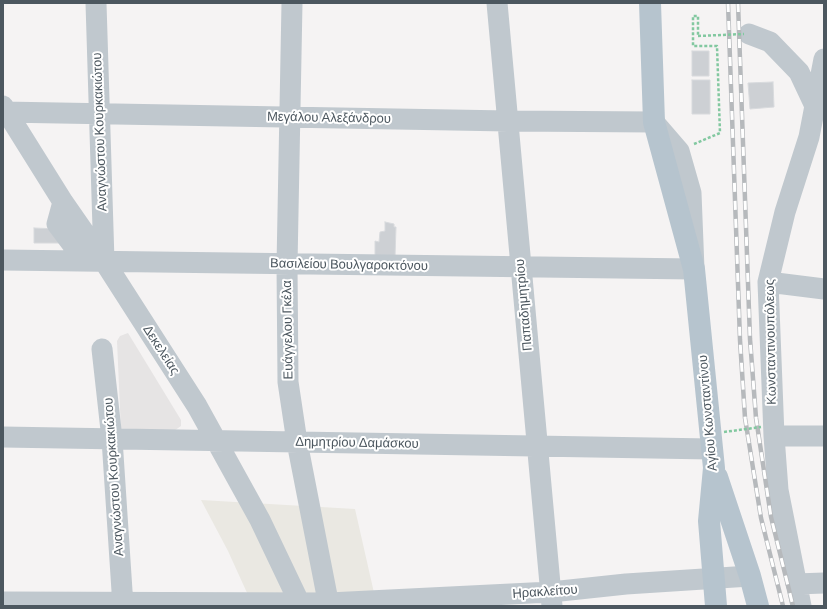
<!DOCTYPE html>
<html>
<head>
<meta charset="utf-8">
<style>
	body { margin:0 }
	#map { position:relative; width:827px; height:609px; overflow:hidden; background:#f5f3f3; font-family:Rubik,sans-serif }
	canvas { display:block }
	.frame { position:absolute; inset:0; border:4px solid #4c575f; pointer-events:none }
</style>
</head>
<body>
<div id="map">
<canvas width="827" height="609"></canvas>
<div class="frame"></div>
</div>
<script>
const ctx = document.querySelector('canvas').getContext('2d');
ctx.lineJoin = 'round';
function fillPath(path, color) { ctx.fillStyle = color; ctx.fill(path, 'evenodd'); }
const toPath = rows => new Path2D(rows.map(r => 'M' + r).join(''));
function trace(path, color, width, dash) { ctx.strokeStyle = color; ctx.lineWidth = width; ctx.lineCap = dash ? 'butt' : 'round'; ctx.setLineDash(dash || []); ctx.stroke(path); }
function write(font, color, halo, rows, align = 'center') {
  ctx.font = font + ' Rubik,sans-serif'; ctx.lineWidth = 4; ctx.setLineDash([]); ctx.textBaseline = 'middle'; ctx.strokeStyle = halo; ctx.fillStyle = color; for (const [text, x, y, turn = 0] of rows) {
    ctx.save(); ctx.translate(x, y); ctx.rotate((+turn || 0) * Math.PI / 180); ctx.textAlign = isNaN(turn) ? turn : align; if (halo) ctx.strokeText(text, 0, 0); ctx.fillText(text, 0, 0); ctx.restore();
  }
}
fillPath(toPath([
	[201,500,355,509,377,606,253,606,228,551]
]), '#eae8e2');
fillPath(toPath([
	[128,333,181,420,181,426,171,433,121,431,117,341,120,336]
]), '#e6e4e4');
const building = toPath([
	[692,51,709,51,709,76,692,76,692,51],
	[692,80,710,80,710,114,692,114,692,80],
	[773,82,774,107,750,109,748,83,773,82],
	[385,222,394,224,394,227,396,227,395,257,375,259,375,241,379,242,380,232,385,231,385,222],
	[34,228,59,229,59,243,34,243,34,228]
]);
fillPath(building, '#cdd0d4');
trace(building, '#d8dadd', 1);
trace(toPath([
	[694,144,720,133,717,46,693,46,693,16,698,16,698,36]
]), '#82c8a0', 2.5, [3, 2]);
trace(toPath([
	[96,3,104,261],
	[292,3,287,265,288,382,297,442,329,606],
	[497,3,552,606],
	[749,34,770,42,799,72,815,106],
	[3,106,63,202,104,261,197,406,260,520,301,606],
	[3,112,508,121,654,122,679,151,691,193,694,269,3,260],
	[63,202,57,224,72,244,91,243],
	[768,282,824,289],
	[102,349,112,439,123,606],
	[774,436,824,436],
	[3,437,711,449],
	[796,584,824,583],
	[3,602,329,603,551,592,626,584,750,576],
	[801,606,778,490,774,436,768,282,785,212,809,137,824,59]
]), '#c0c8ce', 21);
trace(toPath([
	[650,3,654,122,694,269,714,468,709,521,716,606],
	[717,477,750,576,758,606]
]), '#b6c4ce', 22);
const rail = toPath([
	[728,3,740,340,745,418,761,518,783,606],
	[738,3,750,339,756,418,771,517,793,606]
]);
trace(rail, '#b6b9bc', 4.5);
trace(rail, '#fff', 3, [9]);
trace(toPath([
	[698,36,744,34],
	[724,432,761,427]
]), '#82c8a0', 2.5, [3, 2]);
write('13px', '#4c575f', '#fff', [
	["Μεγάλου Αλεξάνδρου",329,118,1],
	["Αναγνώστου Κουρκακιώτου",100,132,-92],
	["Βασιλείου Βουλγαροκτόνου",349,265,1],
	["Παπαδημητρίου",524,305,-95],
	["Ευάγγελου Γκέλα",288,330,-91],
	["Κωνσταντινουπόλεως",771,342,-91],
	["Δεκελείας",161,350,57],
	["Αγίου Κωνσταντίνου",708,413,-95],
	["Δημητρίου Δαμάσκου",357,443,1],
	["Αναγνώστου Κουρκακιώτου",114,477,-94],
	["Ηρακλείτου",545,592,-4]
]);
</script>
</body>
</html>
